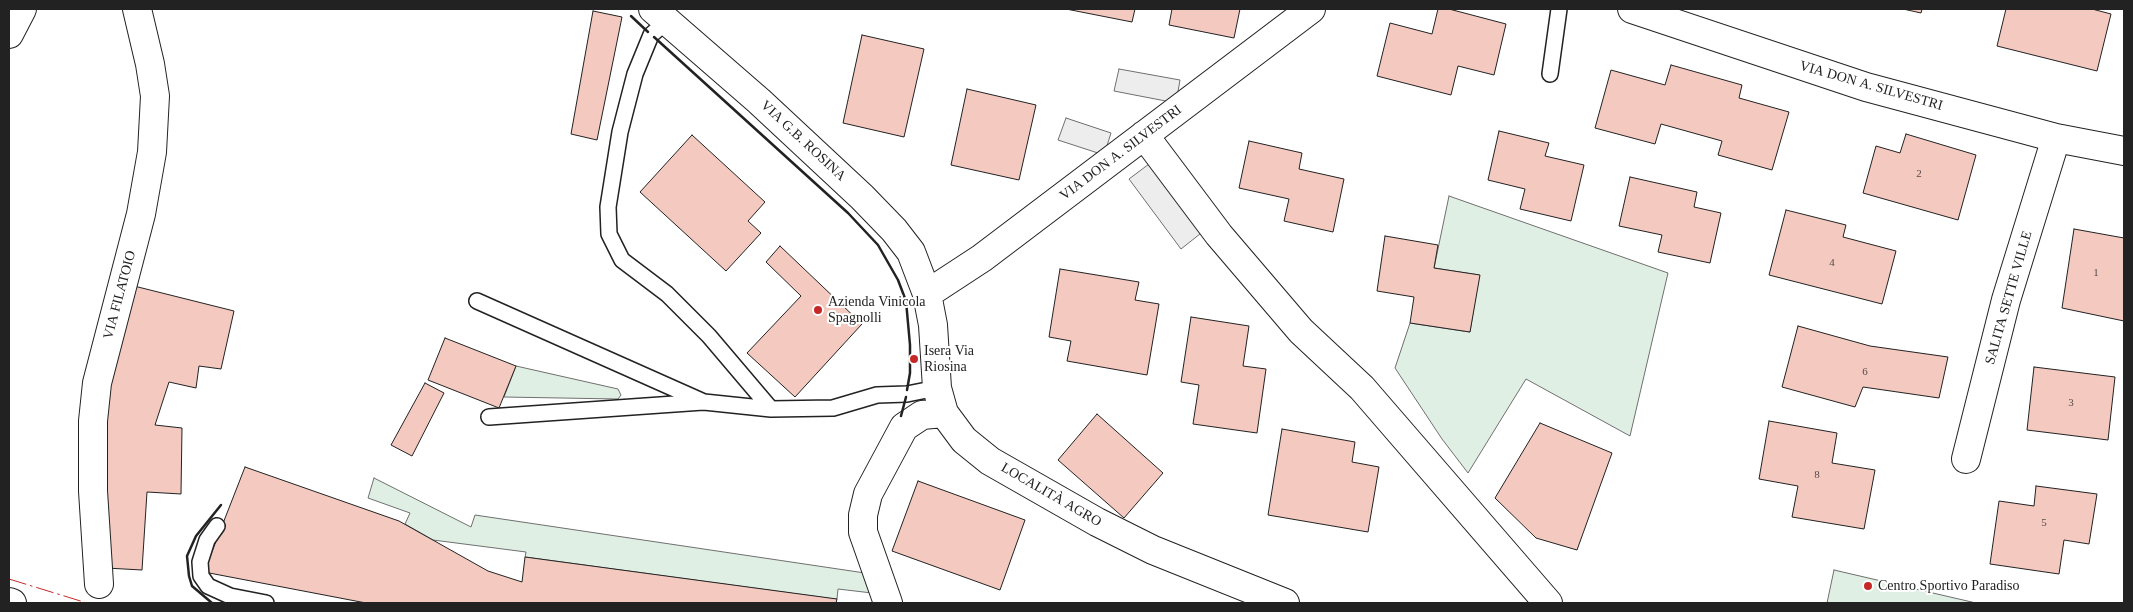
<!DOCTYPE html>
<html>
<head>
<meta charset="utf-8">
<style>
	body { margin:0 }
	#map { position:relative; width:2133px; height:612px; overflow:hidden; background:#fff; font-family:"Times New Roman",serif }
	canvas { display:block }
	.frame { position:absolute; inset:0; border:10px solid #222; pointer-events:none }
</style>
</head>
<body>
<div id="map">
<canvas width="2133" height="612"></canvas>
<div class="frame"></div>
</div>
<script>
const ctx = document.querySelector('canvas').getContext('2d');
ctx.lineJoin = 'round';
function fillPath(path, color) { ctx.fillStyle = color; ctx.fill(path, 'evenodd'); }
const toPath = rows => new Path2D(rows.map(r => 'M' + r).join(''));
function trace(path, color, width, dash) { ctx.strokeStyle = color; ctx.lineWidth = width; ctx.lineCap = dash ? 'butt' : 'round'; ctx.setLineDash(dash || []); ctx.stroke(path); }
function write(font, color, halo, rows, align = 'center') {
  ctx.font = font + ' "Times New Roman",serif'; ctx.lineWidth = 4; ctx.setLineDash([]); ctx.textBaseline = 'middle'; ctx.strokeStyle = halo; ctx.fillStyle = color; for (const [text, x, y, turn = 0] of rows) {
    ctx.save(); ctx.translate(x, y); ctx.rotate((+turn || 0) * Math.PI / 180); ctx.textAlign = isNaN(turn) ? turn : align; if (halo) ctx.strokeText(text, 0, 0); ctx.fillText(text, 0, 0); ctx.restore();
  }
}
const green = toPath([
	[1449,196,1668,273,1630,436,1526,379,1468,473,1442,439,1395,368,1410,323,1470,332,1479,275,1434,268,1449,196],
	[516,366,618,389,621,395,618,399,504,397,516,366],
	[374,478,471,527,475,515,865,573,872,593,838,589,837,599,834,599,525,557,526,552,433,540,405,524,410,513,368,498,374,478],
	[1834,570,1976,603,1827,603,1834,570]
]);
fillPath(green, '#e0efe3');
trace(green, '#6f6f6f', 1);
const parking = toPath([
	[1119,69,1180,80,1176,103,1114,91,1119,69],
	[1066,118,1111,133,1104,155,1058,140,1066,118],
	[1153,161,1205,230,1181,249,1129,179,1153,161]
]);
fillPath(parking, '#ededed');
trace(parking, '#6f6f6f', 1);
const building = toPath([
	[1066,9,1135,9,1132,22,1066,9],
	[1172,9,1240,9,1234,38,1169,25,1172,9],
	[1438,9,1449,9,1506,24,1494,75,1458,66,1451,95,1377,76,1390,23,1432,34,1438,9],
	[1903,9,1922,9,1921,13,1903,9],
	[2006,9,2092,9,2111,14,2097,71,1997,46,2006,9],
	[593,11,622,17,597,140,571,134,593,11],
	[862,35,924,49,904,137,843,123,862,35],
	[1671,65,1742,85,1739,98,1789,112,1772,170,1718,155,1722,141,1661,124,1655,144,1595,128,1611,70,1665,85,1671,65],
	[967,89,1036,105,1019,180,951,165,967,89],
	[1499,131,1549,143,1545,156,1584,165,1571,221,1520,209,1525,189,1488,180,1499,131],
	[1906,134,1976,155,1958,220,1863,193,1876,146,1900,153,1906,134],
	[692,135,765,202,748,221,761,233,726,271,640,192,692,135],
	[1249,141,1302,153,1299,169,1344,179,1333,232,1284,221,1289,199,1239,188,1249,141],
	[1630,177,1697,192,1694,207,1721,213,1710,263,1658,252,1662,235,1619,226,1630,177],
	[1786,210,1846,225,1843,237,1896,251,1882,304,1769,275,1786,210],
	[2074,229,2124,238,2124,321,2062,308,2074,229],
	[1385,236,1438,245,1434,268,1480,275,1470,332,1410,323,1414,297,1377,291,1385,236],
	[780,246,862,324,795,397,747,353,801,296,766,262,780,246],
	[1060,269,1139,282,1135,300,1159,304,1147,375,1067,361,1071,341,1049,337,1060,269],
	[126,284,234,311,221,369,199,366,196,388,169,382,155,425,182,428,181,494,147,492,142,570,106,568,97,398,126,284],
	[1191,317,1249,326,1243,366,1266,369,1257,433,1193,424,1199,385,1181,382,1191,317],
	[1798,326,1870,346,1948,357,1939,398,1863,387,1855,407,1782,387,1798,326],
	[445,338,516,366,499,408,428,380,445,338],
	[2034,367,2115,377,2108,440,2027,430,2034,367],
	[425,383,444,393,412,456,391,445,425,383],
	[1097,414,1163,473,1124,518,1058,460,1097,414],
	[1769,421,1837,433,1832,463,1875,470,1864,529,1792,517,1798,486,1759,479,1769,421],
	[1540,423,1612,453,1577,550,1536,538,1495,498,1540,423],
	[1282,429,1355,442,1352,462,1379,467,1368,532,1268,515,1282,429],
	[245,467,399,521,488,571,522,582,525,557,837,599,836,603,366,603,204,572,245,467],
	[918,481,1025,520,1000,590,892,551,918,481],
	[2036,486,2097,494,2089,544,2064,540,2059,574,1990,564,1999,501,2034,506,2036,486]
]);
fillPath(building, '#f3c9c0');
trace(building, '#222', 1);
const lane = toPath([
	[667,21,651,35,635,74,620,132,608,207,609,234,622,260,667,294,709,336,771,409,833,408,877,395,907,394,937,388],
	[1550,74,1559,9],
	[477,301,704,402,771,409],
	[489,417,703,402],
	[217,526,207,540,200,562,201,576,208,586,230,596,266,603]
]);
const street = toPath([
	[653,9,759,101,862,197,894,230,911,252,927,294,933,325,937,388,944,413,964,440,990,461,1097,522,1153,550,1285,603],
	[1632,9,1866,87,2056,138,2124,151],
	[9,34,22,9],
	[1144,135,1219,235,1301,331,1362,388,1548,603],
	[927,294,982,258,1311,9],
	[1966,459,2006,300,2056,138],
	[99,584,93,491,93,421,97,383,141,214,152,152,155,96,150,64,137,9],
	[888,603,863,532,863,515,868,494,904,427,922,415,944,413]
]);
const secondary = toPath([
	[9,602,12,603]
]);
trace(lane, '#222', 18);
trace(street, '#222', 30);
trace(secondary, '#222', 30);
trace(lane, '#fff', 15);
trace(street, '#fff', 28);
trace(secondary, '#fff', 28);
trace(toPath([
	[631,16,648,32],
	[654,37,848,213,878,245,898,280,906,301,910,345,910,373,907,390],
	[901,416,906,397],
	[212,603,192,586,189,576,187,556,196,536,221,505]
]), '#222', 2.5);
trace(toPath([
	[9,579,87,603]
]), '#c62828', 1, [18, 4, 2.5, 4]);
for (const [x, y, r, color] of [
	[818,310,5,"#c62828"],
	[914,359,5,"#c62828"],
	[1868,586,5,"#c62828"]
]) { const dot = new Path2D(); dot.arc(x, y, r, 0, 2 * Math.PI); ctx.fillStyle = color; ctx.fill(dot); trace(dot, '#fff', 2); }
write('11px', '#564c4a', null, [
	["2",1919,174],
	["4",1832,263],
	["1",2096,273],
	["6",1865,372],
	["3",2071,403],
	["8",1817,475],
	["5",2044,523]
]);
write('14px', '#222', '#fff', [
	["VIA DON A. SILVESTRI",1871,86,16],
	["VIA G.B. ROSINA",803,141,43],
	["VIA DON A. SILVESTRI",1121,153,-37],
	["VIA FILATOIO",120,295,-75],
	["SALITA SETTE VILLE",2009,298,-74],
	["LOCALITÀ AGRO",1051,495,30]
]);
write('14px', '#222', '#fff', [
	["Azienda Vinicola",828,302],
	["Spagnolli",828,318],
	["Isera Via",924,351],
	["Riosina",924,367],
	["Centro Sportivo Paradiso",1878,586]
], 'left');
</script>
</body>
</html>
